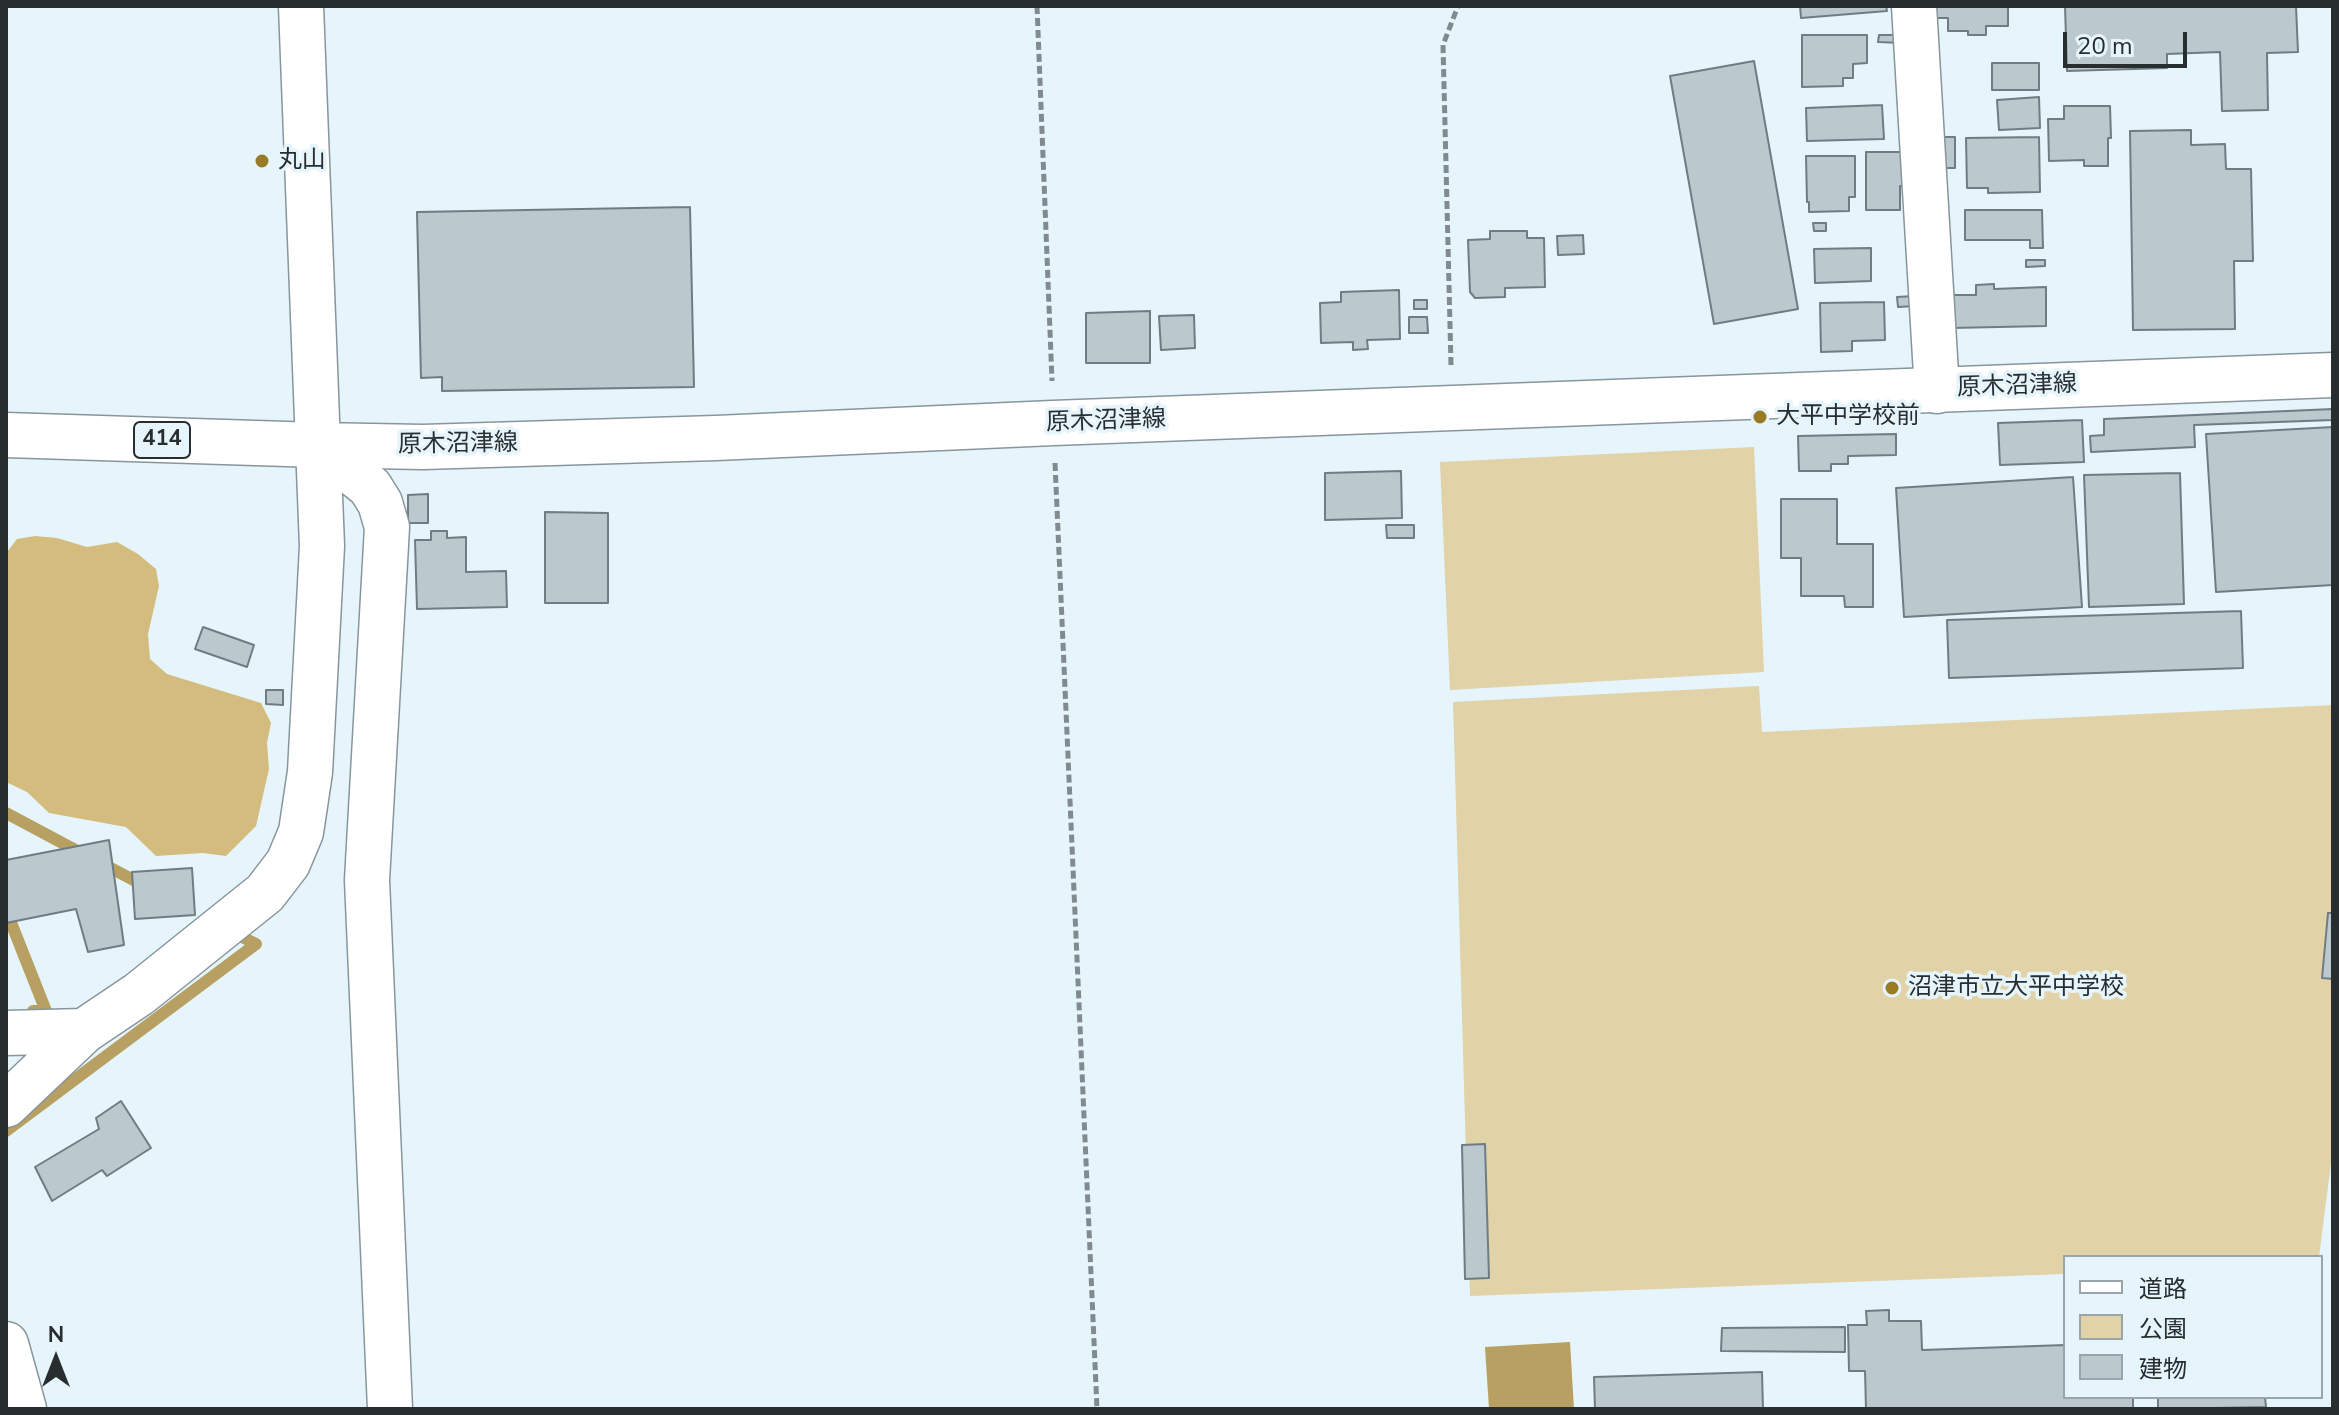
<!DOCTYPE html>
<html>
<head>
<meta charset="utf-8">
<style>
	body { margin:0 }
	#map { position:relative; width:2339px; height:1415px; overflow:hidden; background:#e6f5fb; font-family:"Nunito Sans","Noto Sans JP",sans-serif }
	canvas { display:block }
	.frame { position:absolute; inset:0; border:8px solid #282e30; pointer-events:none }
	.legend { position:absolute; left:2063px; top:1255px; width:260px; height:144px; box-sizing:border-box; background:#e6f5fb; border:2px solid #9aa5aa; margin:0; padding:10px 14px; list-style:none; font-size:24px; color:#282e30 }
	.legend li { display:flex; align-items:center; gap:16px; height:40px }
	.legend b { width:40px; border:2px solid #9aa5aa }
	.north { position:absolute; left:16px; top:1319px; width:80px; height:80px; -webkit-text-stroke:6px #e6f5fb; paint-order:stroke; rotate:0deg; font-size:22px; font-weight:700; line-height:32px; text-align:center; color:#282e30 }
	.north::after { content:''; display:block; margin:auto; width:28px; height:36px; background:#282e30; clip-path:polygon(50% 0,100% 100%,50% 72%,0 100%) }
	.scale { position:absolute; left:2063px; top:32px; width:124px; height:36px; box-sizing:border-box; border:4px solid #282e30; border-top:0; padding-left:10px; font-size:24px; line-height:28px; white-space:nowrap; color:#282e30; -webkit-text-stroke:6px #e6f5fb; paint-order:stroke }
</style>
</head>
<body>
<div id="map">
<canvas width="2339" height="1415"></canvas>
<div class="frame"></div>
<ul class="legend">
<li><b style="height:10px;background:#fff"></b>道路</li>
<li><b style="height:22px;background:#e1d2a7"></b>公園</li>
<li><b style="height:22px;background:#bbc9cf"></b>建物</li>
</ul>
<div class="north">N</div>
<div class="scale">20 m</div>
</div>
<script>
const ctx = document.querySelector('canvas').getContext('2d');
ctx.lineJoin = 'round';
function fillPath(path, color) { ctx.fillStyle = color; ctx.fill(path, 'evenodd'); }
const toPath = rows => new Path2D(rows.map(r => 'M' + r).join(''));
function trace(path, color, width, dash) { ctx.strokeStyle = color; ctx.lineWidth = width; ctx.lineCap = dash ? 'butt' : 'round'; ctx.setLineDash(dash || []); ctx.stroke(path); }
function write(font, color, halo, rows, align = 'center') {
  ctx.font = font + ' "Nunito Sans","Noto Sans JP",sans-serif'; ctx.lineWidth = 7; ctx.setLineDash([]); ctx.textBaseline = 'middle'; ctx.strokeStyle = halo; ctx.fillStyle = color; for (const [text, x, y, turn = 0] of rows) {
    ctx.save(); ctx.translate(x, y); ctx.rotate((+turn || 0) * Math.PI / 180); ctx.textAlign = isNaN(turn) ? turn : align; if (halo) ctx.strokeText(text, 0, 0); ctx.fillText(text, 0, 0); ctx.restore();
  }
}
fillPath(toPath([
	[1754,447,1764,672,1450,690,1440,462],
	[1759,686,1762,732,2333,705,2333,1147,2319,1257,2065,1257,2065,1274,1470,1296,1453,702]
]), '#e1d2a7');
fillPath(toPath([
	[35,536,57,538,87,547,117,542,138,554,156,569,159,586,148,634,150,659,167,674,261,703,271,723,267,743,269,769,256,826,226,856,203,853,156,856,126,827,49,813,27,792,6,782,7,552,17,539]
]), '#d3bc7d');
fillPath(toPath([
	[1570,1342,1574,1409,1489,1409,1485,1347]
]), '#b7a062');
trace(toPath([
	[6,813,83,854],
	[99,862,147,887],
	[6,910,46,1011,33,1011],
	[6,1131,256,944,230,931]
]), '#b7a062', 12);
const building = toPath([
	[1800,6,1886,6,1887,11,1801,18,1800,6],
	[1934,6,2008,6,2008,26,1986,26,1986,35,1968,35,1968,31,1948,31,1948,18,1934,18,1934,6],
	[2065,6,2296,6,2298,52,2267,53,2268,110,2222,111,2220,52,2167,54,2167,68,2067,71,2065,6],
	[1802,35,1867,35,1867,63,1853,64,1853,78,1843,78,1843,86,1802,87,1802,35],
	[1879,35,1902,35,1902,43,1878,42,1879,35],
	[1754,61,1798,309,1714,324,1670,76,1754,61],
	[1992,63,2039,63,2039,90,1992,90,1992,63],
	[2039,97,2040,128,1999,130,1997,100,2039,97],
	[1882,105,1884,139,1807,141,1806,108,1882,105],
	[2064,106,2110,106,2111,138,2108,138,2108,166,2084,166,2084,160,2049,161,2048,119,2064,119,2064,106],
	[2191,130,2191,145,2225,144,2226,169,2251,169,2253,261,2234,261,2235,329,2133,330,2130,131,2191,130],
	[1944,137,1955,137,1955,168,1944,168,1944,137],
	[2039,137,2040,192,1988,193,1988,188,1967,188,1966,138,2039,137],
	[1866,152,1908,152,1908,186,1900,186,1900,210,1866,210,1866,152],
	[1806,156,1855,156,1855,197,1849,197,1849,211,1809,212,1809,202,1807,202,1806,156],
	[690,207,694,387,442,391,442,377,421,378,417,212,690,207],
	[1965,210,2042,210,2043,248,2030,248,2030,240,1965,240,1965,210],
	[1813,223,1826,223,1826,231,1814,231,1813,223],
	[1490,231,1527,231,1527,238,1544,238,1545,287,1505,288,1505,297,1475,298,1470,292,1468,240,1490,239,1490,231],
	[1583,235,1584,254,1558,255,1557,236,1583,235],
	[1871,248,1871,281,1815,283,1814,249,1871,248],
	[2026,260,2045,260,2045,266,2026,267,2026,260],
	[1994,284,1994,289,2046,287,2046,326,1951,328,1950,295,1976,295,1976,285,1994,284],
	[1399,290,1400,339,1367,340,1368,349,1353,350,1353,342,1321,343,1320,303,1341,302,1341,292,1399,290],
	[1914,296,1915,306,1898,307,1897,297,1914,296],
	[1414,300,1427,300,1427,309,1414,309,1414,300],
	[1884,302,1885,340,1852,341,1852,351,1821,352,1820,303,1884,302],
	[1150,311,1150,363,1086,363,1086,313,1150,311],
	[1194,315,1195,348,1161,350,1159,316,1194,315],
	[1409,317,1427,317,1428,333,1409,333,1409,317],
	[2333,409,2333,420,2194,425,2195,447,2091,452,2090,436,2104,435,2104,419,2333,409],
	[2082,420,2084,462,2000,465,1998,423,2082,420],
	[2333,427,2333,585,2216,592,2206,434,2333,427],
	[1896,434,1896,455,1848,456,1848,464,1831,464,1831,471,1799,471,1798,436,1896,434],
	[1401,471,1402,518,1325,520,1325,473,1401,471],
	[2180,473,2184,604,2089,607,2084,475,2180,473],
	[2073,477,2082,607,1904,617,1896,488,2073,477],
	[428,494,428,523,408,523,408,495,428,494],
	[1781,499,1837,499,1837,544,1873,544,1873,607,1845,607,1844,596,1801,596,1801,558,1781,558,1781,499],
	[545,512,608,513,608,603,545,603,545,512],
	[1386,525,1414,525,1414,538,1387,538,1386,525],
	[431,531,447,531,447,538,466,537,466,572,506,571,507,607,417,609,415,540,431,540,431,531],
	[2241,611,2243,668,1949,678,1947,620,2241,611],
	[203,627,254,645,247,667,195,649,203,627],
	[266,690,283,690,283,705,266,704,266,690],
	[109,840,124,945,88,952,76,909,6,923,6,860,109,840],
	[192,868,195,915,135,919,132,872,192,868],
	[2328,913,2333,913,2333,979,2322,978,2328,913],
	[121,1101,151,1148,107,1176,102,1170,52,1201,35,1167,99,1129,96,1118,121,1101],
	[1485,1144,1489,1278,1465,1279,1462,1145,1485,1144],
	[1889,1310,1889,1321,1921,1321,1922,1350,2065,1345,2065,1397,2133,1397,2133,1409,1866,1409,1865,1371,1849,1371,1848,1325,1867,1325,1866,1311,1889,1310],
	[1845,1327,1845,1352,1721,1351,1722,1328,1845,1327],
	[1762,1372,1763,1409,1595,1409,1594,1377,1762,1372],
	[2158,1397,2265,1397,2266,1407,2158,1409,2158,1397]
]);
fillPath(building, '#bbc9cf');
trace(building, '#6f7d82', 2);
const street = toPath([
	[1914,6,1937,391],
	[318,445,370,487,380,503,387,527,367,880,390,1409],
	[6,1033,84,1031,139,994,265,893,288,863,301,832,310,772,322,546,318,445],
	[6,1105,84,1031],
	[6,1344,24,1409]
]);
const secondary = toPath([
	[301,6,318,445,423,447,716,438,1053,423,2333,375]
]);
const highway = toPath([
	[6,435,318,445]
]);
trace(street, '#88969c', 47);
trace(secondary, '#88969c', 47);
trace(highway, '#88969c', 47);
trace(toPath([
	[1037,6,1052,381],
	[1451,365,1443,45,1458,6],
	[1055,463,1097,1409]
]), '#818b8f', 5, [8, 4]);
trace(street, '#fff', 44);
trace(secondary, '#fff', 44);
trace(highway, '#fff', 44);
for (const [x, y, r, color] of [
	[262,161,8,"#987b24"],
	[1760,417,8,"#987b24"],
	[1892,988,8,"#987b24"]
]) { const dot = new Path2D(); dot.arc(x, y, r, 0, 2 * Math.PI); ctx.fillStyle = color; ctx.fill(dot); trace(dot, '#e6f5fb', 3); }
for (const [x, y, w] of [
	[162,440,56]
]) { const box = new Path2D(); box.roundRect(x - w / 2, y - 18, w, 36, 6); ctx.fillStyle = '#e6f5fb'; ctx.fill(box); trace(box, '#282e30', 2); }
write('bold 22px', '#282e30', null, [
	["414",162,440]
]);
write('24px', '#282e30', '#e6f5fb', [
	["丸山",278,161],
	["大平中学校前",1776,417],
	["沼津市立大平中学校",1908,988]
], 'left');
write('24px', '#282e30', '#e6f5fb', [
	["原木沼津線",2017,387,-2],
	["原木沼津線",1106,422,-2],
	["原木沼津線",458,445,-1]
]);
</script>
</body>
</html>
